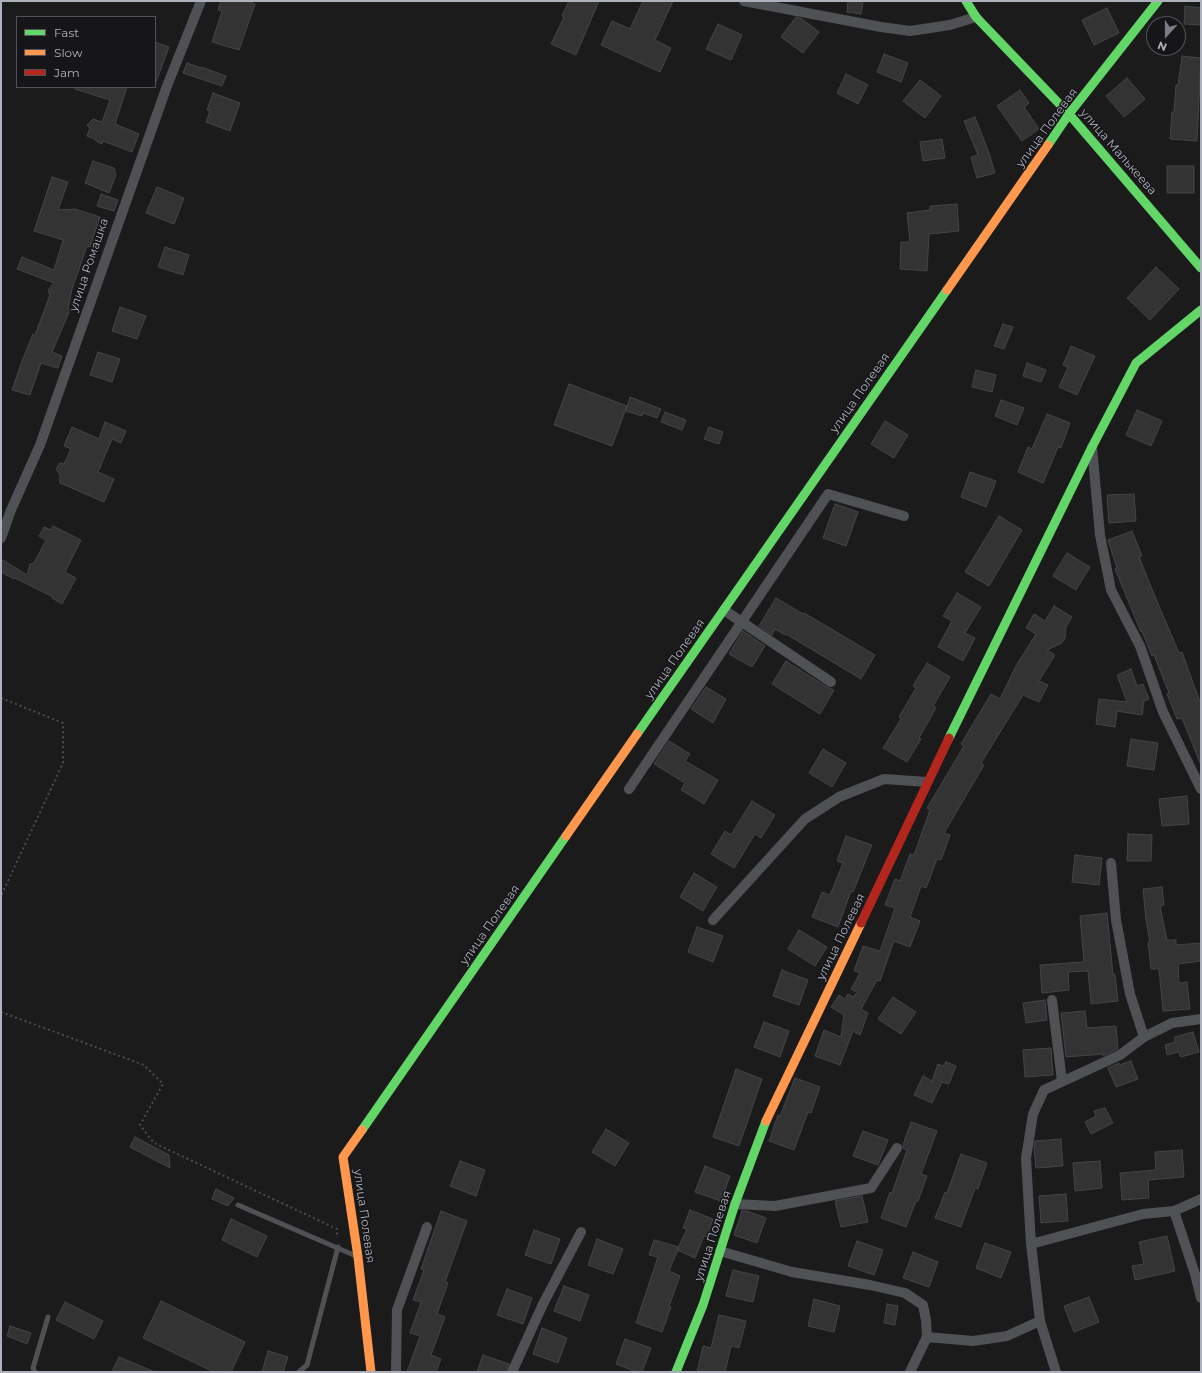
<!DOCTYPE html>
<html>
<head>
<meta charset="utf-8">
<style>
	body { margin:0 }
	#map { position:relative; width:1202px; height:1373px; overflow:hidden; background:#1b1b1c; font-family:Montserrat,sans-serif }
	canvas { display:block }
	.frame { position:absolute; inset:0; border:2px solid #adb1bd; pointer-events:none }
	.legend { position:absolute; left:16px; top:16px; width:140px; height:72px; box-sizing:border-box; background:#161518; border:1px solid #52535a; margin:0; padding:5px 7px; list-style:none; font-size:12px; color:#adb1bd }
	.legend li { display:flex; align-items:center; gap:8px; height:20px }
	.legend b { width:20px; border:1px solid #52535a }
	.north { position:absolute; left:1146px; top:16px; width:40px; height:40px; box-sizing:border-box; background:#161518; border:1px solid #52535a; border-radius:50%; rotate:201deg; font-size:11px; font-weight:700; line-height:16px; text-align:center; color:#adb1bd }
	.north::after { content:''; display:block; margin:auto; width:14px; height:18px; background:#7a7c85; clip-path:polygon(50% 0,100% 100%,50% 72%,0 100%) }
</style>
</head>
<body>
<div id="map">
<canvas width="1202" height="1373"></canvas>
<div class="frame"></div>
<ul class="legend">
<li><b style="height:5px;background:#63d668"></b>Fast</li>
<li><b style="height:5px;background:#ff974d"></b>Slow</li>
<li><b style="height:5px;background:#b3261e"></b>Jam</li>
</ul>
<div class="north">N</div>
</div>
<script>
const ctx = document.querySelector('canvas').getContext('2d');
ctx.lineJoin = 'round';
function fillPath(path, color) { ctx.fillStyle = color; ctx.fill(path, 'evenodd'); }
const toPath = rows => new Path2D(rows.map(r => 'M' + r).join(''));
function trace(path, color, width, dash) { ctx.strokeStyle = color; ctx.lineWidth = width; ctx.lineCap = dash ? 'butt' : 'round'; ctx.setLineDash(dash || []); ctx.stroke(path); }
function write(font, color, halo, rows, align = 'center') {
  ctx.font = font + ' Montserrat,sans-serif'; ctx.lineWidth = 3; ctx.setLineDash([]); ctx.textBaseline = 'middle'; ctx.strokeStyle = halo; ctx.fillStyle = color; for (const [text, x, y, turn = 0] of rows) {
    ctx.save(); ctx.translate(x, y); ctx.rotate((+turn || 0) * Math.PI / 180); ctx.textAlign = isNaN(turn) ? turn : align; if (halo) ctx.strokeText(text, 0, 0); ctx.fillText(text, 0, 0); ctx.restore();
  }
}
const building = toPath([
	[221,1,247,1,255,4,239,50,212,42,222,11,218,10,221,1],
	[569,1,599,1,576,55,551,44,564,17,562,16,569,1],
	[643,1,673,1,655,40,671,48,660,72,601,45,612,21,630,29,643,1],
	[848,1,863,1,861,14,847,12,848,1],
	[1185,6,1201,8,1201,25,1184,24,1185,6],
	[1107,8,1119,33,1094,45,1082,20,1107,8],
	[796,17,802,19,819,32,803,53,781,37,796,17],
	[718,24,742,35,731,60,706,49,718,24],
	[155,42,169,47,156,82,155,82,155,42],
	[884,54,908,63,901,82,877,72,884,54],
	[1182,56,1201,58,1197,141,1170,139,1172,112,1174,112,1176,85,1178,85,1182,56],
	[187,63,201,68,201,67,226,76,222,86,183,73,187,63],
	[846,74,868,85,858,104,837,93,846,74],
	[1127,78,1145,99,1124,117,1106,96,1127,78],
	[920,80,941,96,925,118,903,101,920,80],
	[75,87,127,87,115,124,139,134,132,152,103,141,102,144,96,141,95,139,87,136,90,128,87,125,93,119,102,122,110,100,75,89,75,87],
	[1020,90,1029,103,1024,107,1039,129,1022,141,997,106,1020,90],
	[213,93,240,103,230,131,206,122,210,111,207,110,213,93],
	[975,117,989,153,995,173,977,178,971,157,978,155,964,121,975,117],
	[942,139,945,158,923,161,920,142,942,139],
	[93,161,114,168,116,175,109,193,85,183,93,161],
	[1167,166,1194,166,1194,193,1167,193,1167,166],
	[52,177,68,182,58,210,75,209,100,217,90,247,87,246,72,289,68,309,70,310,52,352,62,356,58,368,41,363,30,395,12,390,22,361,33,334,35,335,50,295,48,290,54,283,17,269,22,257,54,270,63,240,34,231,52,177],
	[157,187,184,198,174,224,146,213,157,187],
	[101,194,118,200,114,211,97,206,101,194],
	[957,204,959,231,929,234,927,271,900,269,901,242,910,242,907,213,930,210,930,206,957,204],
	[165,247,189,255,183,275,158,267,165,247],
	[1156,267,1179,289,1150,320,1127,298,1156,267],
	[120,307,146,316,137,339,112,331,120,307],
	[1003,324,1013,327,1004,349,994,346,1003,324],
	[1071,346,1095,356,1077,395,1059,387,1068,367,1063,365,1071,346],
	[98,352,120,359,112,382,90,375,98,352],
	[1027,363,1046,370,1041,382,1023,376,1027,363],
	[976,370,996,375,992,392,972,387,976,370],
	[569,384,627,406,612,446,554,425,569,384],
	[630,397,661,409,657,418,643,413,642,416,626,411,630,397],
	[1001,400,1024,408,1017,425,995,416,1001,400],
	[1137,410,1162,421,1151,446,1126,435,1137,410],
	[665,412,686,420,682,430,661,422,665,412],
	[1047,414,1070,423,1061,448,1058,447,1043,483,1018,472,1028,447,1032,449,1047,414],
	[885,421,908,435,894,458,871,444,885,421],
	[105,422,126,431,121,443,112,439,98,472,114,479,104,502,60,483,60,475,56,469,60,463,64,464,71,449,64,446,72,427,99,439,105,422],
	[709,427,723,432,719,444,704,439,709,427],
	[970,472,996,481,986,507,961,497,970,472],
	[1134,494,1136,521,1109,523,1107,495,1134,494],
	[835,504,858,512,846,546,823,538,835,504],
	[999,516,1022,530,989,586,965,572,999,516],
	[53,526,81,540,65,572,76,578,62,604,52,598,53,597,15,578,14,579,1,572,1,559,27,575,30,564,34,563,46,540,39,536,44,527,51,530,53,526],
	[1132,531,1142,556,1139,557,1151,587,1179,653,1182,652,1201,705,1201,765,1182,718,1177,719,1167,694,1169,693,1154,655,1152,656,1142,631,1141,632,1115,569,1117,568,1108,540,1132,531],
	[1067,553,1090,567,1076,590,1053,576,1067,553],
	[957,593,981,607,965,633,975,638,963,661,938,647,952,621,943,616,957,593],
	[776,598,803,614,804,613,828,627,875,655,861,679,786,634,785,635,775,629,772,635,759,626,776,598],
	[1054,606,1072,617,1066,627,1065,638,1062,643,1047,650,1055,655,1039,681,1048,685,1039,702,1023,695,981,763,984,765,944,833,950,835,941,860,937,859,926,888,921,886,910,917,920,921,910,947,894,941,880,981,877,980,861,1009,868,1013,860,1035,853,1031,840,1065,815,1056,824,1030,841,1037,844,1015,831,1007,839,995,845,999,848,994,854,997,857,992,851,989,860,973,854,971,863,946,880,951,895,908,885,905,895,879,900,881,910,854,914,855,930,810,927,808,964,746,961,744,991,694,1000,699,1016,666,1036,634,1026,628,1034,614,1045,621,1054,606],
	[743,631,765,646,752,667,729,654,743,631],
	[786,661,827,687,834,690,820,714,772,684,786,661],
	[927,663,950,677,933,706,936,708,919,738,921,739,907,762,883,748,901,719,899,717,916,688,913,686,927,663],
	[1131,669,1137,686,1143,684,1149,699,1144,701,1142,715,1117,711,1115,727,1096,724,1099,699,1127,702,1117,675,1131,669],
	[706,687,726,699,713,723,691,709,706,687],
	[1131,739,1158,743,1154,770,1127,766,1131,739],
	[669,741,690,754,685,761,718,780,704,804,681,790,685,783,654,764,669,741],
	[823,749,846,763,832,787,809,773,823,749],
	[1187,796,1189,824,1162,826,1159,799,1187,796],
	[752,801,775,815,761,838,755,834,734,868,711,854,725,831,731,835,752,801],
	[1128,834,1152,835,1151,861,1127,861,1128,834],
	[846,836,872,845,853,892,851,891,838,927,812,917,822,892,830,895,843,863,837,861,846,836],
	[1075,855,1102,858,1099,885,1072,882,1075,855],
	[694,873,717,887,703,911,680,897,694,873],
	[1162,887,1164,905,1160,906,1167,940,1176,940,1176,945,1201,943,1201,961,1178,964,1179,983,1187,982,1190,1009,1163,1011,1159,969,1151,969,1148,942,1150,942,1146,920,1143,889,1162,887],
	[1107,913,1113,975,1115,974,1118,1001,1091,1004,1088,971,1068,972,1069,990,1042,993,1040,965,1084,962,1080,916,1107,913],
	[697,927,723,936,713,962,688,952,697,927],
	[799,930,827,947,815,966,788,949,799,930],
	[782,970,808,980,799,1005,773,996,782,970],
	[893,997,916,1012,901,1034,878,1019,893,997],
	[1045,1000,1047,1020,1026,1023,1023,1003,1045,1000],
	[1085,1011,1087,1028,1116,1026,1118,1049,1103,1056,1103,1054,1091,1055,1066,1057,1061,1013,1085,1011],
	[764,1022,789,1031,780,1057,754,1047,764,1022],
	[1193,1032,1199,1052,1181,1057,1178,1052,1167,1055,1165,1045,1175,1042,1175,1037,1193,1032],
	[1051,1048,1053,1075,1025,1077,1023,1050,1051,1048],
	[1131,1061,1138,1079,1116,1087,1108,1068,1119,1063,1119,1065,1131,1061],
	[946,1062,956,1066,949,1084,942,1082,932,1103,914,1095,923,1076,932,1081,938,1064,943,1066,946,1062],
	[736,1069,762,1079,739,1146,713,1137,736,1069],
	[795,1078,820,1087,811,1113,808,1112,794,1150,769,1141,778,1115,780,1116,795,1078],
	[1105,1108,1113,1123,1091,1134,1085,1122,1096,1116,1094,1111,1105,1108],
	[911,1122,937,1131,921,1174,927,1176,918,1201,916,1201,906,1227,881,1218,890,1192,892,1193,907,1150,903,1148,903,1145,911,1122],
	[606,1129,629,1143,615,1166,592,1152,606,1129],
	[863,1131,888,1140,878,1165,853,1156,863,1131],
	[135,1137,169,1155,170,1168,130,1147,135,1137],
	[1061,1139,1063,1166,1036,1168,1034,1148,1035,1141,1061,1139],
	[1182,1150,1184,1177,1148,1180,1149,1198,1122,1200,1120,1173,1156,1170,1155,1152,1182,1150],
	[961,1154,987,1163,978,1189,975,1188,961,1227,935,1218,945,1192,947,1193,961,1154],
	[460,1161,485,1170,476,1196,450,1186,460,1161],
	[1100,1161,1102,1188,1075,1191,1073,1163,1100,1161],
	[705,1166,730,1176,721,1201,695,1192,705,1166],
	[216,1189,234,1198,228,1206,212,1199,216,1189],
	[1066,1194,1068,1221,1041,1223,1039,1196,1066,1194],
	[862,1196,868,1222,841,1227,835,1201,862,1196],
	[690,1210,713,1219,707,1237,704,1236,695,1258,677,1250,687,1229,683,1228,690,1210],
	[441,1211,467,1221,445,1282,448,1283,437,1314,445,1317,431,1355,441,1359,436,1372,407,1372,420,1336,410,1333,421,1302,413,1300,424,1270,421,1269,441,1211],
	[742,1211,747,1211,766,1218,757,1243,734,1235,742,1211],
	[231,1219,267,1236,257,1257,222,1240,231,1219],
	[534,1230,560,1239,551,1264,525,1255,534,1230],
	[1167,1236,1175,1271,1135,1280,1132,1266,1144,1264,1139,1242,1167,1236],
	[597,1239,623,1249,613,1274,588,1265,597,1239],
	[654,1240,679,1247,669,1271,680,1276,669,1306,671,1307,662,1332,636,1323,658,1257,649,1255,654,1240],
	[857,1241,883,1250,874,1275,848,1266,857,1241],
	[985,1243,1011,1252,1001,1278,976,1268,985,1243],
	[913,1252,938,1262,929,1287,903,1278,913,1252],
	[733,1270,759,1276,753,1302,726,1296,733,1270],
	[564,1286,589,1295,580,1321,554,1311,564,1286],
	[507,1289,532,1298,523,1324,497,1315,507,1289],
	[1089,1297,1099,1322,1074,1332,1064,1306,1089,1297],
	[814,1299,840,1306,834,1332,808,1326,814,1299],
	[161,1301,245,1342,231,1372,214,1372,143,1338,161,1301],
	[65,1302,103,1321,94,1339,56,1320,65,1302],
	[887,1304,898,1306,895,1325,884,1323,887,1304],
	[719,1315,746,1321,739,1348,731,1346,725,1372,697,1372,703,1346,711,1348,719,1315],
	[10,1326,31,1333,27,1344,7,1336,10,1326],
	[542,1328,567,1338,558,1363,533,1354,542,1328],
	[625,1339,651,1348,642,1372,637,1372,616,1364,625,1339],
	[268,1351,288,1357,283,1372,262,1372,268,1351],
	[483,1355,509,1364,506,1372,477,1372,483,1355],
	[119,1357,155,1372,112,1372,119,1357]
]);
fillPath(building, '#333334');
trace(building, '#444548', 1);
trace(toPath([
	[1,698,63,723,63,763,1,896],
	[1,1012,144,1065,163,1084,140,1125,154,1143,337,1229,337,1238]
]), '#4b4c4f', 2, [2, 3]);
trace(toPath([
	[238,1205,356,1256],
	[35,1372,33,1368,48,1317],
	[299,1372,307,1365,338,1247]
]), '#4f5155', 5);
trace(toPath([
	[744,1,881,27,910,31,950,25,976,17],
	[1092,447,1100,535,1111,590,1140,646,1163,712,1201,789],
	[1,538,11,510,40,445,167,86,201,1],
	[724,610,831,682],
	[629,789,828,494,904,516],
	[1111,863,1116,920,1130,994,1144,1037,1172,1023,1201,1019],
	[713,920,805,819,839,797,884,779,927,782],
	[1052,1000,1062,1081],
	[735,1204,775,1206,871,1188,897,1148],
	[1174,1211,1195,1274,1201,1298],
	[1031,1244,1143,1214,1174,1211,1201,1199],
	[720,1251,792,1272,870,1285,905,1293,923,1305,926,1320,927,1337,910,1372],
	[927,1337,973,1341,1007,1336,1040,1321],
	[396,1372,397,1310,427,1227],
	[512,1372,543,1304,581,1232],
	[1056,1372,1040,1321,1031,1244,1026,1158,1033,1114,1044,1090,1120,1055,1144,1037]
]), '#4f5155', 10);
trace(toPath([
	[966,1,976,17,1069,114,1201,268],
	[1048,145,1069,114,1158,1],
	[637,734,947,290],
	[949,738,1092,447,1136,363,1201,310],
	[362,1130,566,836],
	[676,1372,703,1305,735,1204,766,1121]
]), '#63d668', 9);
trace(toPath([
	[947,290,1048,145],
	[566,836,637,734],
	[766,1121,861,923],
	[362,1130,343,1157,358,1257,371,1372]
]), '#ff974d', 9);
trace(toPath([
	[861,923,949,738]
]), '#b3261e', 9);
write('12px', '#adb1bd', '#161518', [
	["улица Полевая",1047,128,-54],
	["улица Малькеева",1118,152,49],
	["улица Ромашка",89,265,-71],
	["улица Полевая",860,393,-55],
	["улица Полевая",675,659,-55],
	["улица Полевая",490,925,-55],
	["улица Полевая",841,937,-64],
	["улица Полевая",364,1216,82],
	["улица Полевая",713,1236,-72]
]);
</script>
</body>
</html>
